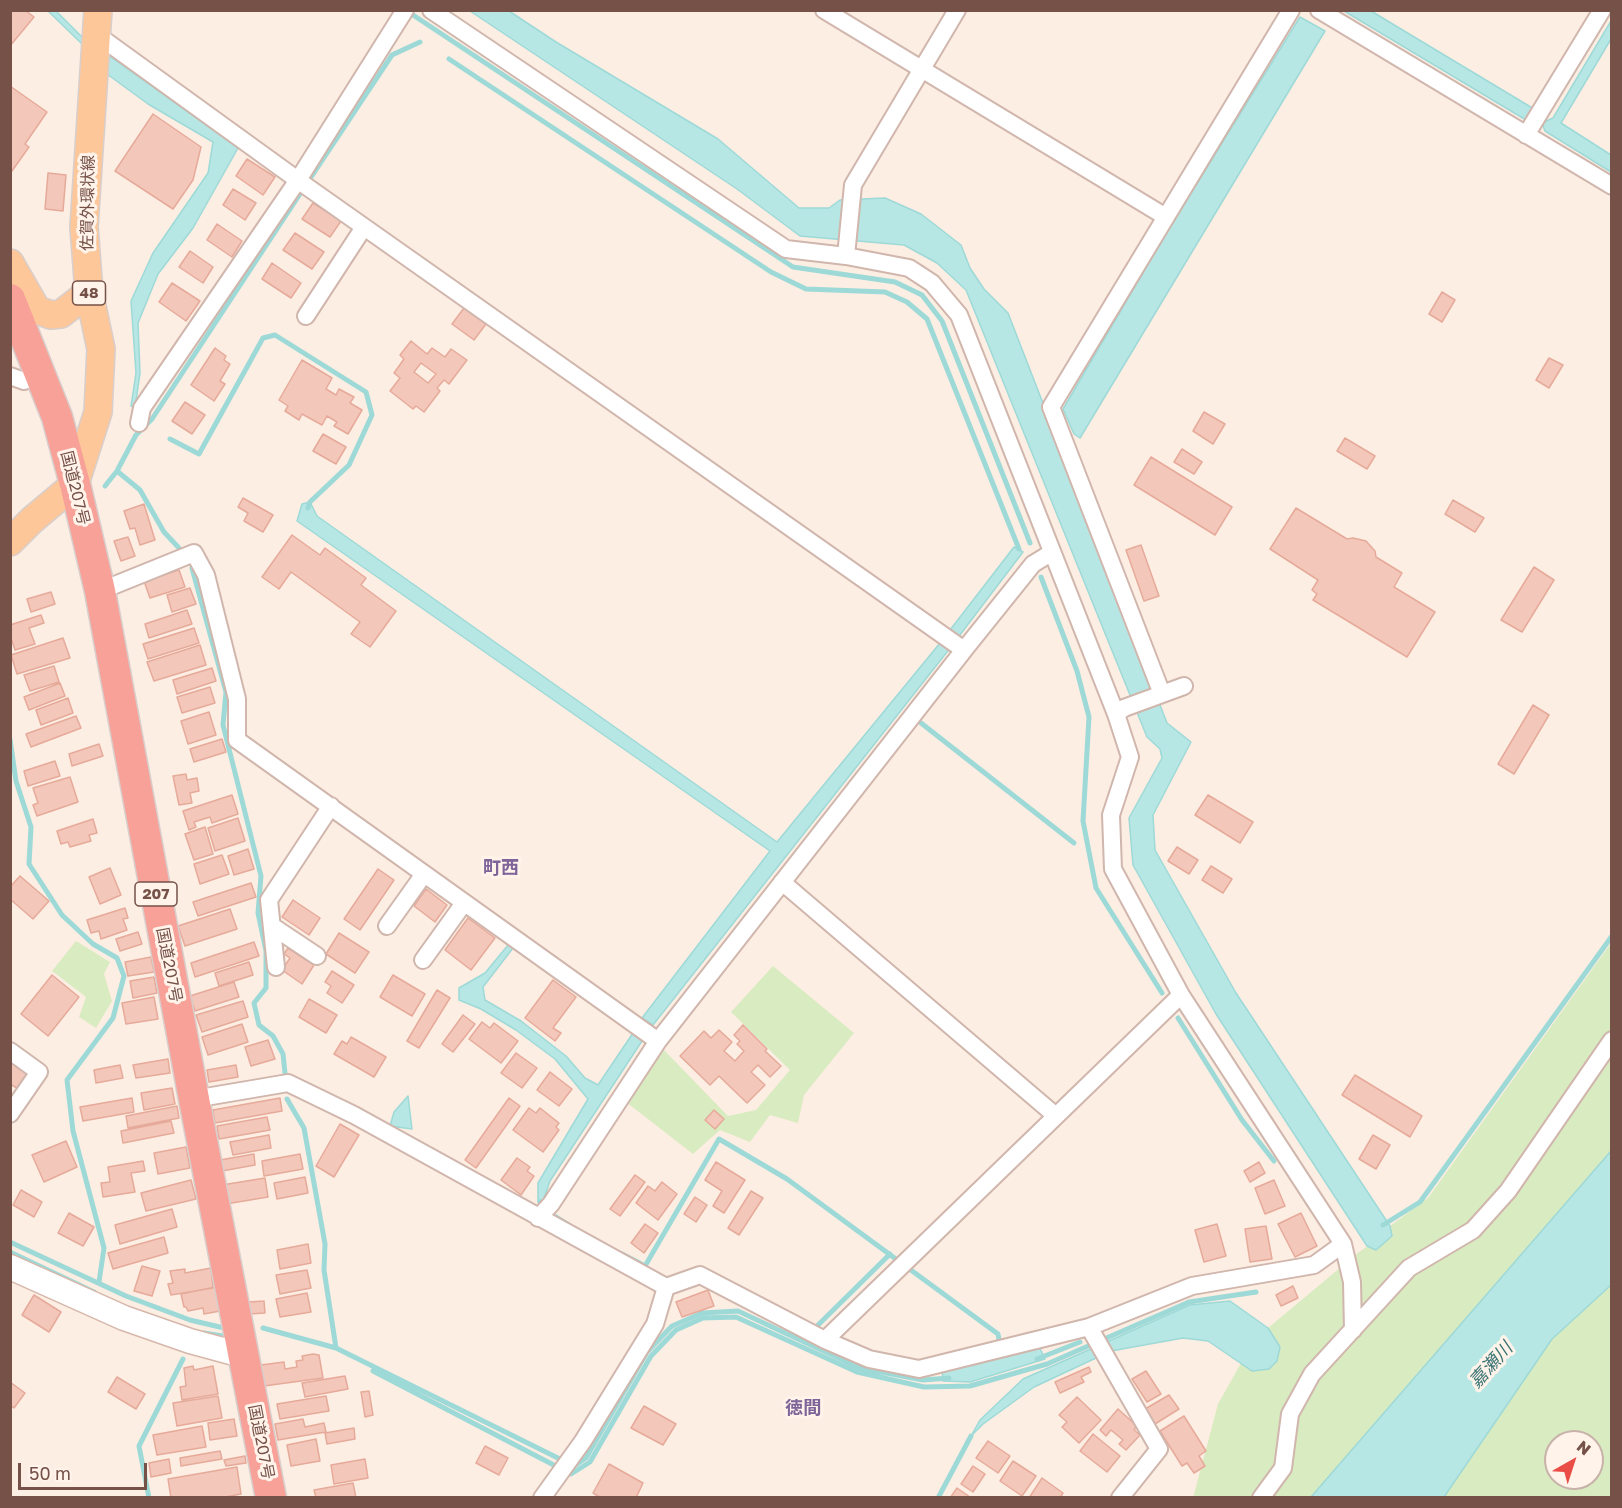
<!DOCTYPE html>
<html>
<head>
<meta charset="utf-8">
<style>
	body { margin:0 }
	#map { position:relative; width:1622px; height:1508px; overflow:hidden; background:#fdeee3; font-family:"Golos Text",sans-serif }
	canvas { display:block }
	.frame { position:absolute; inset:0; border:12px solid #755148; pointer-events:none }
	.north { position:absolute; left:1544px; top:1430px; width:60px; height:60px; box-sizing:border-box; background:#fff3ea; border:2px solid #c8b2a9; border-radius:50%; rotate:39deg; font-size:16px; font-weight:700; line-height:24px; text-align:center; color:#755148 }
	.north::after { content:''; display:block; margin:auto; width:21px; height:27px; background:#ea4d45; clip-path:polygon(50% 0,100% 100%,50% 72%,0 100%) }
	.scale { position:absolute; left:18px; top:1463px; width:129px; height:27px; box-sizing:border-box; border:3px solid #755148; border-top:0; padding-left:8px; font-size:18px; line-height:21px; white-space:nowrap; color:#755148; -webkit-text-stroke:4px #fff3ea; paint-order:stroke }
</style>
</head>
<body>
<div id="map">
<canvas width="1622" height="1508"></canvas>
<div class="frame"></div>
<div class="north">N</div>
<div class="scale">50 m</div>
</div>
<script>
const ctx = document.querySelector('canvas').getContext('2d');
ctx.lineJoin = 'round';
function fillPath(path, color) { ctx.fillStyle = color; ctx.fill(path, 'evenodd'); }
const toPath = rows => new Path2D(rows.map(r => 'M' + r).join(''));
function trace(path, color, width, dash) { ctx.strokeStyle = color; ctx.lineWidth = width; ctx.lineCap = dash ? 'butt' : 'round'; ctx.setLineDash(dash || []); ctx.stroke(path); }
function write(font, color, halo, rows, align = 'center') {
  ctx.font = font + ' "Golos Text","Noto Sans JP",sans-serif'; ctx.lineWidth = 6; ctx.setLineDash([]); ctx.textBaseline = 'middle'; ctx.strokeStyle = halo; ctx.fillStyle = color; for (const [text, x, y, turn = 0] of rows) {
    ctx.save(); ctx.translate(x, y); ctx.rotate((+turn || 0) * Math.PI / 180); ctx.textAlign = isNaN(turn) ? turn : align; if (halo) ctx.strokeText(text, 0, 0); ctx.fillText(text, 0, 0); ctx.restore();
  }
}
fillPath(toPath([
	[76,941,110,962,104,974,112,1001,96,1028,79,1017,86,997,52,971],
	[1611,943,1611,1151,1311,1497,1193,1498,1218,1404,1241,1363,1253,1371,1280,1347,1268,1328,1359,1252,1368,1246,1376,1250,1392,1236,1390,1226,1428,1198],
	[773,966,854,1033,804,1095,798,1123,770,1115,750,1142,720,1130,693,1154,626,1102,663,1049,728,1116,756,1110,790,1070,731,1012],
	[1611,1285,1611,1497,1444,1498,1552,1339],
	[1556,1442,1592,1442,1592,1478,1556,1478]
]), '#d9ebc1');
const water = toPath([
	[48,11,56,11,83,38,81,43,48,11],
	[470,11,509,11,556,42,718,139,799,208,829,208,840,200,885,198,921,214,961,245,970,268,984,289,1008,313,1167,723,1191,742,1153,815,1155,850,1236,993,1390,1226,1392,1236,1376,1250,1367,1246,1216,1014,1133,865,1129,818,1162,758,1160,749,1147,737,966,290,937,263,904,245,800,236,737,189,470,11],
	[1344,11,1371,11,1534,109,1526,120,1344,11],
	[1300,17,1325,31,1080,438,1074,434,1063,409,1167,232,1300,17],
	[1611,21,1611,39,1561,123,1611,155,1611,172,1545,131,1542,123,1553,118,1611,21],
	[108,55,238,148,193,228,158,274,138,323,140,373,135,408,131,406,136,373,131,301,153,253,208,173,213,142,148,104,107,74,108,55],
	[310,502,317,516,777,842,940,643,1014,547,1023,552,947,652,653,1025,642,1018,770,851,297,521,302,504,310,502],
	[509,944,513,948,483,987,485,1000,521,1021,566,1056,585,1078,598,1085,633,1033,642,1041,550,1181,543,1201,538,1202,538,1183,588,1099,555,1059,516,1030,481,1009,459,1000,459,988,485,973,509,944],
	[408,1096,412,1129,390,1126,394,1112,408,1096],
	[1611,1151,1611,1285,1552,1339,1444,1497,1311,1497,1611,1151],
	[1230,1301,1268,1328,1280,1347,1277,1361,1269,1369,1252,1371,1208,1341,1183,1338,1111,1351,1034,1387,983,1424,971,1436,980,1420,1023,1379,1190,1305,1230,1301],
	[1039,1346,1045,1359,970,1382,943,1381,942,1369,1039,1346]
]);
fillPath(water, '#b7e7e5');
trace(water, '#9dd9d7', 1.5);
trace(toPath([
	[413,15,793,267,895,282,922,295,942,321,1030,543],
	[449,59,771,272,806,289,885,292,907,302,927,319,1019,549],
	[311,177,392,55,420,42],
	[170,439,199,454,263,338,275,335,366,392,372,415,349,465,310,502,308,508],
	[117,471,140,490,164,532,179,548],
	[105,486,117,471,136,435,152,419,300,194],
	[192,568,226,692,223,725,261,876,258,913,266,951,266,988,254,1003,259,1025,273,1036,283,1054,285,1073],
	[1041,577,1077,671,1089,717,1083,821,1096,888,1162,993],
	[921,723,1074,843],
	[10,739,16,781,31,827,29,864,62,915,93,944,117,958,124,976,113,1018,67,1080,73,1131,104,1248,99,1282],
	[1178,1018,1242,1120,1274,1161],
	[287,1099,304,1128,325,1244,324,1270,336,1348],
	[540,1202,553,1215,569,1225],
	[1383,1225,1420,1202,1612,936],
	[10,1242,126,1296,190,1320,224,1328],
	[10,1252,94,1292],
	[622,1254,645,1266,719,1139,787,1179,998,1334,1000,1345],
	[263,1328,336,1348,574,1466,586,1458,647,1352,672,1326,702,1313,738,1311,860,1368,923,1380,949,1378],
	[812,1331,890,1254],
	[204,1333,223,1336],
	[1037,1359,1080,1342],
	[373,1371,571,1474,590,1462,651,1356,676,1330,703,1318,736,1317,857,1372,924,1387,970,1386,1047,1364,1189,1302,1256,1292],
	[149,1498,139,1446,183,1359],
	[938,1498,971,1436]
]), '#9dd9d7', 5);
const building = toPath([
	[10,10,25,10,34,17,10,46,10,10],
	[10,86,47,112,25,144,29,147,12,171,10,170,10,86],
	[153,114,201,147,193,180,173,209,115,171,153,114],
	[247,159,275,177,263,195,236,176,247,159],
	[48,173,66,175,63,211,45,209,48,173],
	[233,189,256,203,245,220,223,205,233,189],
	[313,203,341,221,330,237,302,219,313,203],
	[217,224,242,241,232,257,207,240,217,224],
	[295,233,324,252,312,269,283,250,295,233],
	[190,251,213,267,203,283,179,267,190,251],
	[272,263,301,283,291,298,262,279,272,263],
	[172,283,200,301,186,321,159,302,172,283],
	[1442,292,1455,300,1442,322,1429,314,1442,292],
	[464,308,486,324,474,340,452,324,464,308],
	[411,341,427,354,432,348,445,357,451,349,467,360,449,384,444,380,437,388,440,391,424,412,416,406,413,409,390,391,400,378,394,373,404,359,400,355,411,341],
	[421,363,436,374,428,383,414,372,421,363],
	[215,348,226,356,224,360,230,364,220,381,225,384,214,401,191,385,215,348],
	[1549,358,1563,365,1549,388,1536,380,1549,358],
	[302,360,332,378,326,389,336,395,339,389,354,397,350,403,362,410,348,434,334,426,337,422,327,416,322,425,302,414,299,420,285,411,288,406,279,400,302,360],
	[185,402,205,415,192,434,172,421,185,402],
	[1204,412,1225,424,1213,444,1193,431,1204,412],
	[323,434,346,447,336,464,313,451,323,434],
	[1345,438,1375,456,1367,469,1337,451,1345,438],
	[1182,449,1202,462,1194,474,1174,462,1182,449],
	[1151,457,1232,507,1215,535,1134,485,1151,457],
	[243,498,273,515,263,532,244,521,248,513,238,507,243,498],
	[1453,500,1484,518,1475,532,1445,514,1453,500],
	[144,504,155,540,140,545,135,528,130,529,124,511,144,504],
	[1296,508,1347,539,1353,538,1366,541,1375,551,1376,557,1402,573,1394,587,1435,612,1407,657,1313,600,1317,594,1312,590,1318,580,1270,549,1296,508],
	[292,535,320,555,325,548,366,578,361,585,396,611,370,647,351,634,360,622,291,572,279,589,262,577,292,535],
	[128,537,135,556,121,561,114,541,128,537],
	[1141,545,1159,596,1144,601,1126,550,1141,545],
	[1534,567,1554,580,1522,632,1501,620,1534,567],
	[179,570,185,587,150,598,144,581,179,570],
	[190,588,196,604,172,612,167,595,190,588],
	[51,592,55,604,31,612,27,599,51,592],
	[187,610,192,624,149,638,145,624,187,610],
	[41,615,44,623,29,628,35,644,15,650,10,635,10,625,41,615],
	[194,628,199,643,148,659,143,644,194,628],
	[63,638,70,658,17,674,11,655,63,638],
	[200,645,206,665,154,681,147,662,200,645],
	[54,666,59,682,30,691,24,675,54,666],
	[212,668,216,681,177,694,173,680,212,668],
	[60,683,65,696,29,710,24,697,60,683],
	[210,687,215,703,182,713,177,697,210,687],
	[68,698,73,713,41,725,36,710,68,698],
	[1533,705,1549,715,1514,774,1498,764,1533,705],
	[209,712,216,735,188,744,181,721,209,712],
	[76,716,81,728,31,747,26,734,76,716],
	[222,739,226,752,194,762,190,749,222,739],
	[99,744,103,756,72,766,69,754,99,744],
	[55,761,60,776,28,786,24,771,55,761],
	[186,774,187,780,197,778,199,791,190,793,192,803,179,805,173,776,186,774],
	[70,777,78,802,37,816,33,805,38,803,33,788,70,777],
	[232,795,238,814,212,823,210,817,194,822,196,827,189,830,183,811,232,795],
	[1208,795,1253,822,1240,843,1195,815,1208,795],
	[238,818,245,841,215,851,208,828,238,818],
	[93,819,97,833,89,835,91,841,70,847,68,842,61,844,57,831,93,819],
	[205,827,213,854,194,860,185,834,205,827],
	[1177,847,1198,860,1189,874,1168,861,1177,847],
	[248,849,254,869,234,875,228,856,248,849],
	[222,855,229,874,200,884,194,864,222,855],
	[1211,866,1232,879,1223,893,1202,880,1211,866],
	[110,868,121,895,100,904,89,877,110,868],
	[378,869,394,880,360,930,344,919,378,869],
	[20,876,49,901,33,919,10,899,10,887,20,876],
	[251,883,256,897,198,916,193,902,251,883],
	[426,889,447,905,435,922,414,906,426,889],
	[293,900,320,918,309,935,282,917,293,900],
	[125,908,128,918,123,919,127,930,101,939,99,931,91,933,87,920,125,908],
	[230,909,237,929,185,946,178,926,230,909],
	[468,918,495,938,471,970,445,950,468,918],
	[138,932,142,944,120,951,116,939,138,932],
	[339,933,369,952,355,973,326,954,339,933],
	[254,942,259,956,195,977,191,963,254,942],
	[288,948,314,965,302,984,282,970,290,958,284,954,288,948],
	[151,957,154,972,128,976,125,962,151,957],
	[249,962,253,975,219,986,215,973,249,962],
	[332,971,354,985,342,1003,327,993,331,986,325,982,332,971],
	[52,975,79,997,48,1036,21,1014,52,975],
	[393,975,425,994,412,1016,380,997,393,975],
	[154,977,157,993,133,998,130,981,154,977],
	[553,980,576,997,553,1028,561,1033,555,1041,525,1018,553,980],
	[234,982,239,997,195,1011,190,996,234,982],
	[437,990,450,998,419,1048,407,1041,437,990],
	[154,997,158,1019,126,1024,122,1003,154,997],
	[309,999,337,1015,326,1033,299,1017,309,999],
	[243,1001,248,1017,202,1032,196,1015,243,1001],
	[463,1015,475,1024,453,1052,442,1044,463,1015],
	[482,1022,490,1028,494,1023,518,1041,501,1063,469,1039,482,1022],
	[242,1024,248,1042,208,1055,202,1037,242,1024],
	[743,1025,767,1049,765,1051,781,1066,770,1077,758,1065,751,1072,765,1085,747,1103,719,1076,710,1085,680,1056,704,1031,711,1038,719,1030,732,1042,724,1051,735,1061,744,1051,737,1044,740,1041,734,1035,743,1025],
	[351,1037,386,1057,374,1077,334,1054,342,1041,347,1044,351,1037],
	[268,1040,275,1059,251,1066,245,1047,268,1040],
	[516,1053,537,1068,522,1088,501,1073,516,1053],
	[10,1058,29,1071,17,1088,10,1084,10,1058],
	[168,1059,170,1073,136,1078,133,1065,168,1059],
	[120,1065,123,1078,96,1083,94,1070,120,1065],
	[236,1065,238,1077,209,1082,207,1070,236,1065],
	[550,1072,572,1089,559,1106,537,1090,550,1072],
	[1355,1075,1422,1116,1410,1137,1342,1095,1355,1075],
	[172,1088,175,1104,144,1110,141,1093,172,1088],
	[132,1098,134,1112,83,1121,80,1107,132,1098],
	[280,1098,282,1111,215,1123,213,1110,280,1098],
	[509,1098,520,1106,476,1168,465,1160,509,1098],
	[177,1106,179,1118,128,1128,126,1116,177,1106],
	[529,1108,536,1113,540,1108,559,1123,556,1127,559,1130,543,1152,513,1130,529,1108],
	[714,1110,724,1119,715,1129,705,1120,714,1110],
	[267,1117,270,1130,219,1139,217,1126,267,1117],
	[171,1121,174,1133,123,1143,121,1131,171,1121],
	[340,1124,359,1135,334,1177,316,1166,340,1124],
	[269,1135,271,1148,233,1155,230,1142,269,1135],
	[1373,1135,1390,1145,1376,1169,1359,1159,1373,1135],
	[66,1141,77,1167,44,1182,32,1155,66,1141],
	[186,1147,190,1168,158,1174,154,1153,186,1147],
	[254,1154,255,1165,222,1171,220,1160,254,1154],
	[300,1154,303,1169,264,1176,262,1161,300,1154],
	[517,1158,530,1167,527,1171,534,1176,521,1195,501,1180,517,1158],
	[143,1161,145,1171,131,1173,135,1192,103,1197,101,1183,110,1182,108,1167,143,1161],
	[716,1162,745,1180,724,1213,713,1206,722,1191,705,1180,716,1162],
	[1259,1162,1265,1173,1250,1182,1244,1171,1259,1162],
	[635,1175,645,1182,620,1216,610,1209,635,1175],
	[305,1177,308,1193,277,1199,274,1183,305,1177],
	[265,1178,268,1197,226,1204,222,1185,265,1178],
	[191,1180,196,1199,146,1211,141,1193,191,1180],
	[1274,1180,1285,1206,1265,1214,1255,1188,1274,1180],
	[662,1182,677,1194,658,1220,636,1203,648,1186,655,1191,662,1182],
	[21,1190,42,1202,34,1217,13,1205,21,1190],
	[751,1191,763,1198,739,1235,728,1228,751,1191],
	[695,1197,707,1205,696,1222,684,1214,695,1197],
	[172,1209,177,1227,120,1244,115,1225,172,1209],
	[69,1213,94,1227,83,1246,58,1233,69,1213],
	[1301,1213,1317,1246,1295,1257,1278,1224,1301,1213],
	[645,1224,658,1233,644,1253,631,1243,645,1224],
	[1217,1224,1226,1256,1204,1262,1195,1230,1217,1224],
	[1266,1226,1272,1259,1250,1262,1245,1229,1266,1226],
	[164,1237,168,1253,113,1269,108,1253,164,1237],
	[308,1244,311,1263,280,1269,277,1250,308,1244],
	[142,1266,160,1271,152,1296,134,1291,142,1266],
	[211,1268,213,1288,171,1295,168,1284,173,1283,170,1271,185,1269,185,1273,211,1268],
	[307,1270,311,1288,280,1294,276,1275,307,1270],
	[1293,1286,1298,1298,1281,1306,1276,1295,1293,1286],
	[215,1287,220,1311,204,1314,203,1308,188,1311,186,1307,184,1307,181,1294,215,1287],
	[708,1290,714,1306,682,1317,676,1302,708,1290],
	[307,1293,311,1312,280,1317,276,1299,307,1293],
	[34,1295,61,1312,49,1332,22,1315,34,1295],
	[264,1301,265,1313,249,1314,248,1302,264,1301],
	[313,1354,319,1355,323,1378,264,1386,261,1365,284,1362,285,1369,297,1367,296,1361,303,1360,302,1356,313,1354],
	[193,1366,194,1370,213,1366,218,1394,182,1400,180,1387,186,1386,184,1368,193,1366],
	[1089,1367,1091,1372,1081,1377,1084,1382,1060,1393,1055,1382,1089,1367],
	[1146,1371,1161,1394,1147,1402,1132,1379,1146,1371],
	[345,1376,348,1389,305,1397,302,1383,345,1376],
	[117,1377,145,1394,136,1409,108,1392,117,1377],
	[10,1382,25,1393,14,1408,10,1405,10,1382],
	[369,1391,373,1415,365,1417,361,1392,369,1391],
	[1169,1395,1179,1409,1155,1424,1145,1409,1169,1395],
	[218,1396,222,1418,177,1426,173,1403,218,1396],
	[326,1396,329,1411,280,1419,277,1404,326,1396],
	[1077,1397,1101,1420,1079,1443,1062,1427,1067,1422,1059,1415,1077,1397],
	[644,1406,676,1424,663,1445,631,1428,644,1406],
	[1118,1409,1137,1426,1134,1430,1140,1435,1126,1450,1119,1444,1123,1440,1111,1430,1106,1436,1100,1430,1118,1409],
	[1184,1416,1206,1451,1199,1456,1205,1466,1194,1473,1187,1463,1182,1466,1160,1431,1184,1416],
	[234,1419,237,1436,210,1440,208,1423,234,1419],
	[303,1419,305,1427,324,1423,326,1432,278,1440,275,1424,303,1419],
	[202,1426,206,1447,157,1455,153,1435,202,1426],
	[354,1428,355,1439,327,1444,325,1433,354,1428],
	[1093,1434,1120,1456,1107,1472,1080,1451,1093,1434],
	[316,1439,320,1461,291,1466,287,1445,316,1439],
	[988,1441,1010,1456,998,1473,976,1458,988,1441],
	[485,1446,508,1458,499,1475,476,1463,485,1446],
	[220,1451,222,1459,181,1466,180,1458,220,1451],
	[245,1456,246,1463,226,1466,224,1460,245,1456],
	[169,1459,171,1473,151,1477,149,1463,169,1459],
	[365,1459,368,1478,334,1484,331,1465,365,1459],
	[1013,1461,1036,1476,1022,1496,1000,1481,1013,1461],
	[609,1464,643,1483,636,1498,601,1498,593,1493,609,1464],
	[973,1466,985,1474,973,1492,961,1484,973,1466],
	[237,1467,241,1494,220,1498,171,1498,168,1479,237,1467],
	[1042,1478,1063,1493,1060,1498,1029,1498,1042,1478],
	[353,1483,356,1498,316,1498,314,1490,353,1483],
	[957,1488,970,1497,970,1498,950,1498,957,1488]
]);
fillPath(building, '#f3c7ba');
trace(building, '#e6aa9a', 1.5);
const street = toPath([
	[824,10,1166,217],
	[1319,10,1612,186],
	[96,34,306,186,964,650,1033,564,1051,553],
	[1526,135,1602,10],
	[846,256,853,185,957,10],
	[306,316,364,227],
	[10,376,24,381,40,372],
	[139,423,142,408,298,180,405,10],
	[100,591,194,553,206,575,237,699,237,740,658,1041,964,650],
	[1162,694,1051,407,1291,10],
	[1116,714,1124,708,1184,686],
	[782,882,1056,1116],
	[272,926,317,956],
	[387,926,424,874],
	[423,960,464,903],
	[276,967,269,900,331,806],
	[10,1051,39,1072,10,1114],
	[194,1099,288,1083,354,1115,666,1287,700,1275,825,1340,869,1359,919,1369,1089,1327,1192,1286,1314,1265,1343,1244,1181,995,1113,869,1111,815,1130,757,1116,714,959,315,932,283,909,268,846,256,786,249,431,10],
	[538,1218,551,1204,658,1041],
	[1343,1244,1352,1282,1353,1330],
	[1089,1327,1159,1449,1120,1498],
	[825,1340,1181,995],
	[542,1498,583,1441,655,1324,666,1287],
	[1261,1498,1283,1468,1290,1414,1312,1374,1409,1268,1473,1230,1508,1191,1612,1040]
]);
const secondary = toPath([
	[10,1267,124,1318,190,1341,245,1356]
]);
const primary = toPath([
	[10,263,37,310,51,315,61,314,89,292],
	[10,542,32,520,75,484,98,412,101,349,89,292,84,227,98,10]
]);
const highway = toPath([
	[10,299,57,417,75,484,100,591,194,1099,271,1498]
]);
trace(street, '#d0b6ac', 20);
trace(secondary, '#d6b7ab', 27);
trace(primary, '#d8cecc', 30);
trace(highway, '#d8cecc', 33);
trace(street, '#fff', 16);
trace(secondary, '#fff', 24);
trace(primary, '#fdc79a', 27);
trace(highway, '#f8a198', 30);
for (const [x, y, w] of [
	[89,293,33],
	[156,894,42]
]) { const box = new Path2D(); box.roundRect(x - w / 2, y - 12, w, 24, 4.5); ctx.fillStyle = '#fff3ea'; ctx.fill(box); trace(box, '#755148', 1.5); }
write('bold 15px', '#755148', null, [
	["48",89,293],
	["207",156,894]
]);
write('16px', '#755148', '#fff3ea', [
	["佐賀外環状線",88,203,-89],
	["国道207号",75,488,76],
	["国道207号",169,965,79],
	["国道207号",261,1442,79]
]);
write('bold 18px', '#7e6499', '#fff3ea', [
	["町西",501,868],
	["徳間",803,1408]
]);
write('italic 18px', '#397474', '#fff3ea', [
	["嘉瀬川",1491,1365,-48]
]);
</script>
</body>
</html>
